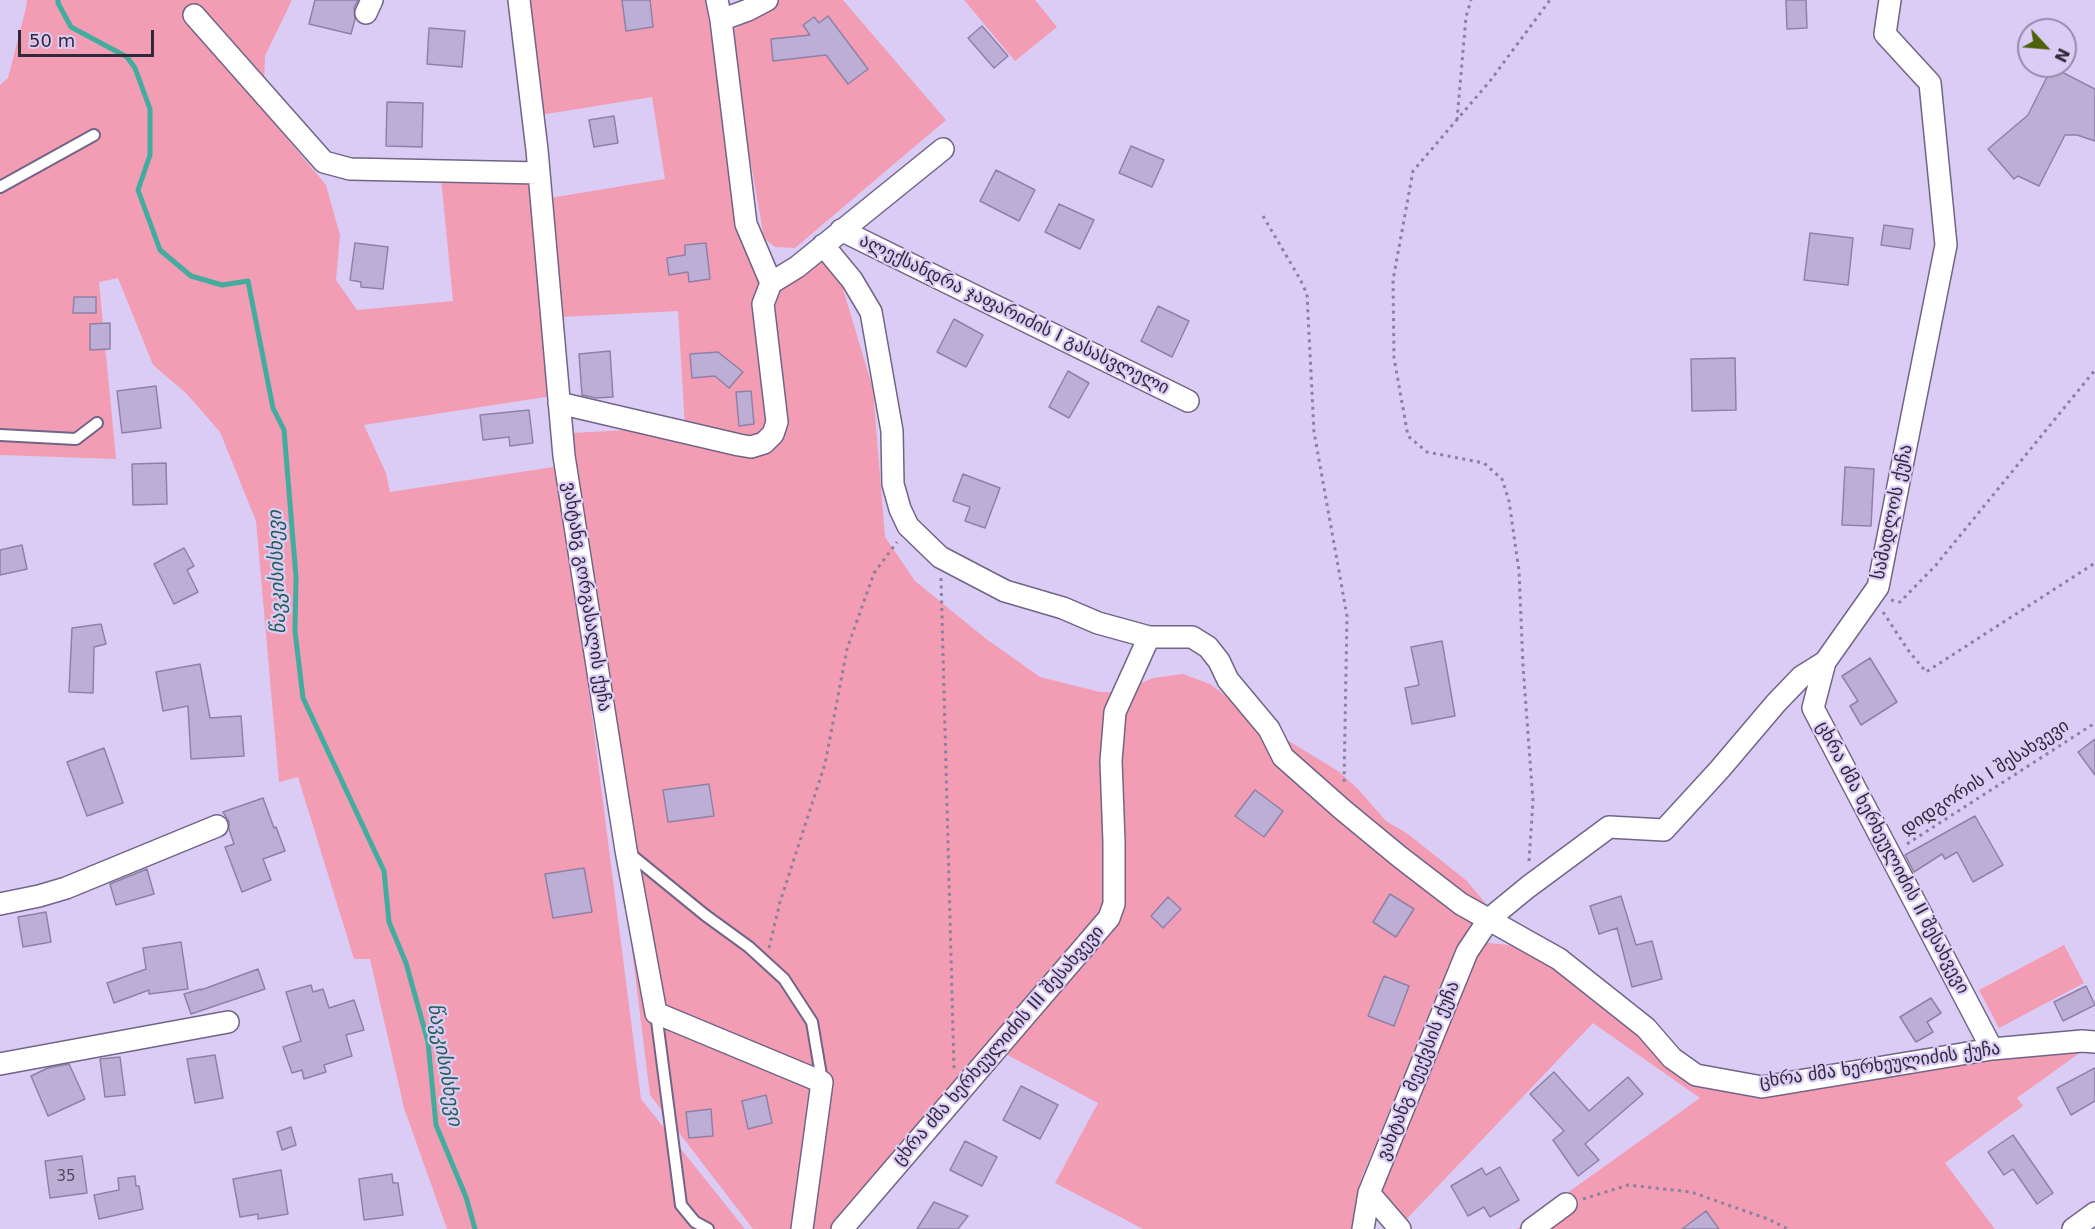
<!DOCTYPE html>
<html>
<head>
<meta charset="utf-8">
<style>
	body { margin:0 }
	#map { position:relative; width:2095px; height:1229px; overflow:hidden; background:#dbccf5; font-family:"DejaVu Sans",sans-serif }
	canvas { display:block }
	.north { position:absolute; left:2017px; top:18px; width:60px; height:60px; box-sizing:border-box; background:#dbccf5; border:2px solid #968baa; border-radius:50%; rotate:116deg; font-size:16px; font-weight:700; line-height:24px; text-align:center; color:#2f2939 }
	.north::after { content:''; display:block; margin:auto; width:21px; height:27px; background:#4e6108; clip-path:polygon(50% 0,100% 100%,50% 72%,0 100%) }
	.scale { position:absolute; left:18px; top:30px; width:136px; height:27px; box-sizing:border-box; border:3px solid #2f2939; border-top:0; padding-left:8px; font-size:18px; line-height:21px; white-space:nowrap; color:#2f2939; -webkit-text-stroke:4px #dbccf5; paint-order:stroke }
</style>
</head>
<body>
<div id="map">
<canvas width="2095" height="1229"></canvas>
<div class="north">N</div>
<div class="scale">50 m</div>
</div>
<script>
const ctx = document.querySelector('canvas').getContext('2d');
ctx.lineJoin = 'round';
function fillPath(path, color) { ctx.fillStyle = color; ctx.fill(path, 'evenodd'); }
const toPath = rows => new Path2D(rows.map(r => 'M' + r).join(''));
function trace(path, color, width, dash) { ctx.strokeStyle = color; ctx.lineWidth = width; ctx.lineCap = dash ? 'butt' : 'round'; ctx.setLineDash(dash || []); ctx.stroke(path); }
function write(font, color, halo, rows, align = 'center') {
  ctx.font = font + ' "DejaVu Sans","Noto Sans Georgian",sans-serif'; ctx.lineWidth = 4.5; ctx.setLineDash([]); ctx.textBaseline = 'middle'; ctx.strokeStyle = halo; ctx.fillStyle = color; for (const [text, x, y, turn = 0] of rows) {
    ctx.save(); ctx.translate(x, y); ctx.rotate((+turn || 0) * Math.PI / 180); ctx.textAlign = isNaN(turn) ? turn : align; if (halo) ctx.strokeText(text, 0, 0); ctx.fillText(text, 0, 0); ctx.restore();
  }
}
fillPath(toPath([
	[27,0,292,0,265,56,263,110,326,185,340,235,336,280,357,310,453,301,441,178,533,179,552,396,364,425,386,473,390,492,560,466,641,1099,745,1229,447,1229,404,1108,370,959,354,959,298,777,279,782,256,521,220,432,186,393,153,365,118,278,99,282,116,459,0,455,0,85,8,78,26,8],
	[525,0,705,0,746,232,756,251,776,265,791,268,829,242,873,389,885,537,915,581,985,638,1040,677,1100,692,1116,692,1104,915,839,1229,753,1229,650,1095,586,579,571,433,685,427,678,311,562,317,550,198,665,179,652,97,540,115],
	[780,0,843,0,946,120,795,248,775,247,764,238,728,33],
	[964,0,1035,0,1057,27,1015,61],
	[1183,674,1210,684,1269,729,1338,771,1358,789,1386,821,1408,834,1467,881,1487,905,1458,948,1361,1179,1352,1229,1143,1229,1055,1183,1098,1103,1000,1051,1114,919,1120,714,1132,687,1153,678],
	[1482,942,1525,947,1640,1031,1671,1065,1753,1093,1982,1055,2085,1049,2017,1098,2023,1106,1945,1163,1995,1229,1517,1229,1700,1098,1593,1023,1402,1224,1375,1193],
	[2064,945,2084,983,1999,1028,1979,990]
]), '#f29db4');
trace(toPath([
	[58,0,58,3,71,27,127,57,135,68,150,109,150,155,138,190,160,250,191,276,222,285,248,281,273,408,284,430,296,577,295,631,303,698,384,871,389,922,406,963,428,1042,436,1125,466,1197,475,1229]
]), '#42ad9e', 5);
const building = toPath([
	[315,0,358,0,354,8,355,19,351,34,309,24,315,0],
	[622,0,650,0,653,27,626,31,622,0],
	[1786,0,1806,0,1807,28,1787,29,1786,0],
	[828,16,868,69,848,84,826,55,773,61,771,39,810,35,803,25,814,17,819,23,828,16],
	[982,26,1008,56,994,68,968,38,982,26],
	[429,28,465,31,462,67,427,64,429,28],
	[2052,67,2095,89,2095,141,2077,135,2065,135,2039,186,2018,176,2014,179,1988,149,2028,115,2052,67],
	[387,102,423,103,422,147,386,146,387,102],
	[614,116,618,143,594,147,589,120,614,116],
	[1131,146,1164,160,1152,187,1119,173,1131,146],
	[996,170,1035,190,1019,221,980,201,996,170],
	[1059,204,1094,220,1080,249,1045,232,1059,204],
	[1884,225,1913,229,1910,249,1881,245,1884,225],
	[1810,233,1853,238,1848,285,1804,280,1810,233],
	[355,243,388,247,383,289,361,287,361,282,350,280,355,243],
	[706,243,710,279,689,282,688,272,669,275,667,258,685,255,685,245,706,243],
	[74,297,96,297,96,313,73,313,74,297],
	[1158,306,1189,321,1172,357,1141,341,1158,306],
	[954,319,983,335,966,367,937,352,954,319],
	[110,323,110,349,90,350,90,324,110,323],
	[610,351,613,397,596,398,582,395,579,354,610,351],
	[718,352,743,372,729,388,715,376,692,378,690,354,718,352],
	[1735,358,1736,410,1692,411,1691,359,1735,358],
	[1068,371,1089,383,1069,418,1049,407,1068,371],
	[156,386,161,428,122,433,117,391,156,386],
	[751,391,754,424,739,426,736,392,751,391],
	[529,410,533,443,510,446,509,437,483,440,480,415,529,410],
	[166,463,167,504,133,505,132,464,166,463],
	[1845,467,1874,469,1871,526,1842,525,1845,467],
	[963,474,1000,488,985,528,965,521,970,507,953,501,963,474],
	[22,545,27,569,0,575,0,550,22,545],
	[184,548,194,566,187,570,198,592,174,604,154,564,184,548],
	[101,624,106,644,94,647,93,693,69,692,72,628,101,624],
	[1442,641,1455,716,1412,724,1405,688,1419,685,1411,647,1442,641],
	[1870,658,1897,702,1861,725,1850,706,1858,701,1842,676,1870,658],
	[200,664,210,718,241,716,244,756,191,759,188,706,163,711,156,672,200,664],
	[2095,739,2095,775,2078,752,2095,739],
	[104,748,123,803,87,816,67,762,104,748],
	[709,784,714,816,668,822,663,790,709,784],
	[1255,790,1283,811,1264,837,1235,816,1255,790],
	[263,798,274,828,276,827,285,851,263,859,271,880,242,892,225,847,234,844,229,829,229,822,223,812,263,798],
	[1975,816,2003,865,1973,882,1957,852,1945,859,1942,854,1914,872,1905,855,1975,816],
	[584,868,592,912,553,918,545,874,584,868],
	[147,869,154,894,116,905,110,884,147,869],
	[1390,894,1414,909,1396,937,1373,922,1390,894],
	[1621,896,1636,945,1652,941,1662,979,1632,987,1617,928,1599,934,1590,906,1621,896],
	[1168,897,1181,909,1163,928,1151,916,1168,897],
	[46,912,51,942,23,947,18,917,46,912],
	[181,942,188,989,149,994,149,990,114,1003,107,983,146,969,143,948,181,942],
	[258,969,265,989,191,1014,184,994,201,989,201,990,258,969],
	[1384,976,1409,986,1394,1026,1368,1016,1384,976],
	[311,985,313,992,323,989,329,1008,354,1000,364,1030,346,1035,352,1056,324,1065,326,1072,304,1079,302,1070,292,1073,283,1047,301,1041,286,992,311,985],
	[2086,986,2095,1005,2063,1021,2054,1002,2086,986],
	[1931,998,1941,1013,1927,1022,1933,1032,1916,1042,1900,1017,1931,998],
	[215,1055,223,1098,195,1103,187,1059,215,1055],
	[120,1057,125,1095,105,1097,100,1059,120,1057],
	[69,1064,85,1099,48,1116,31,1076,48,1068,69,1064],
	[2095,1068,2095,1101,2071,1115,2057,1088,2095,1068],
	[1554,1072,1589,1111,1628,1077,1643,1094,1585,1144,1599,1160,1578,1176,1553,1140,1564,1131,1530,1094,1554,1072],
	[1021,1086,1058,1105,1040,1139,1003,1120,1021,1086],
	[766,1095,772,1123,748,1129,742,1101,766,1095],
	[711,1109,713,1136,689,1138,686,1112,711,1109],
	[291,1127,296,1145,282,1150,277,1132,291,1127],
	[2013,1135,2053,1193,2037,1204,2013,1169,2004,1175,1988,1152,2013,1135],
	[965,1141,997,1157,982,1186,950,1170,965,1141],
	[82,1156,87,1193,50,1198,45,1161,82,1156],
	[1500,1167,1519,1200,1490,1217,1484,1207,1468,1216,1451,1186,1482,1168,1486,1175,1500,1167],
	[281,1170,288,1214,258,1219,258,1214,240,1217,233,1179,281,1170],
	[392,1174,393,1183,398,1183,403,1215,364,1220,359,1179,392,1174],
	[135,1176,136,1186,139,1186,143,1209,99,1219,94,1195,119,1190,118,1178,135,1176],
	[934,1202,968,1216,958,1229,917,1229,934,1202],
	[1706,1211,1719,1229,1682,1229,1706,1211]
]);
fillPath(building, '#bdaed6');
trace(building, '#8f81a6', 1.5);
const lane = toPath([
	[0,187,94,135],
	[0,435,76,439,97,423],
	[629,853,705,915,749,947,784,979,812,1022,822,1081],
	[656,1013,681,1205,695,1222,708,1229]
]);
const street = toPath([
	[519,0,537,150,564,456,626,850,656,1013,822,1082,802,1229],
	[717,0,721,20,746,224,771,283,797,267,943,149],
	[366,13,372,0],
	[194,15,324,162,350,169,539,173],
	[721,20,748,10,767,0],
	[841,230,1188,401],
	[823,245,852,280,871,312,892,431,893,484,900,509,908,526,940,557,1005,591,1063,608,1098,623,1149,637,1192,637,1208,647,1219,661,1228,680,1269,729,1283,757,1343,810,1400,857,1461,904,1559,959,1646,1028,1672,1058,1696,1075,1762,1087,1992,1049,2082,1041,2095,1042],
	[559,403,739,445,751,447,764,443,773,434,777,422,763,304,771,283],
	[1825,662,1813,708,1992,1049],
	[0,904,39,896,66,888,217,826],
	[0,1064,228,1022],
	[1369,1193,1400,1229],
	[842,1229,1109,918,1114,904,1114,842,1111,761,1115,712,1149,637],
	[1363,1229,1369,1193,1467,952,1489,919,1528,887,1609,827,1664,830,1720,769,1776,703,1801,677,1825,662,1878,587,1946,245,1930,83,1885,34,1890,0],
	[1532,1229,1566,1204],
	[2073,1229,2095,1213]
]);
trace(lane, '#716487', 14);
trace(street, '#716487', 24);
trace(toPath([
	[1457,120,1466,17,1471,0],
	[1263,216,1300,279,1307,294,1314,432,1347,616,1344,784],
	[941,578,954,1069],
	[1891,600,1900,602,1936,565,2095,370],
	[1883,612,1908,650,1926,672,2095,563],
	[1907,844,2095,723],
	[1529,861,1533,801,1523,666,1519,571,1509,501,1502,479,1484,463,1427,452,1408,436,1394,358,1393,280,1413,171,1490,81,1550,0],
	[769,948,780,902,825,764,847,649,874,573,897,542],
	[1583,1199,1628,1185,1691,1192,1768,1219,1788,1229]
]), '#8b809d', 3, [3, 4.5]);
trace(lane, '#fff', 10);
trace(street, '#fff', 21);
write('15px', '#524a60', null, [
	["35",66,1177]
]);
write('18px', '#2f2939', '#dbccf5', [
	["ალექსანდრა ჯაფარიძის I გასასვლელი",1014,315,26],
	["სამადლოს ქუჩა",1893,512,-78],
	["ვახტანგ გორგასალის ქუჩა",586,597,81],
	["დიდგორის I შესახვევი",1985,778,-33],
	["ცხრა ძმა ხერხეულიძის II შესახვევი",1892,858,62],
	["ცხრა ძმა ხერხეულიძის III შესახვევი",999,1046,-49],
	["ცხრა ძმა ხერხეულიძის ქუჩა",1880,1066,-8],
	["ვახტანგ მეექვსის ქუჩა",1419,1071,-68]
]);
write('italic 20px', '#256057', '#dbccf5', [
	["წავკისისხევი",278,572,-92],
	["წავკისისხევი",444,1065,80]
]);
</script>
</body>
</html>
